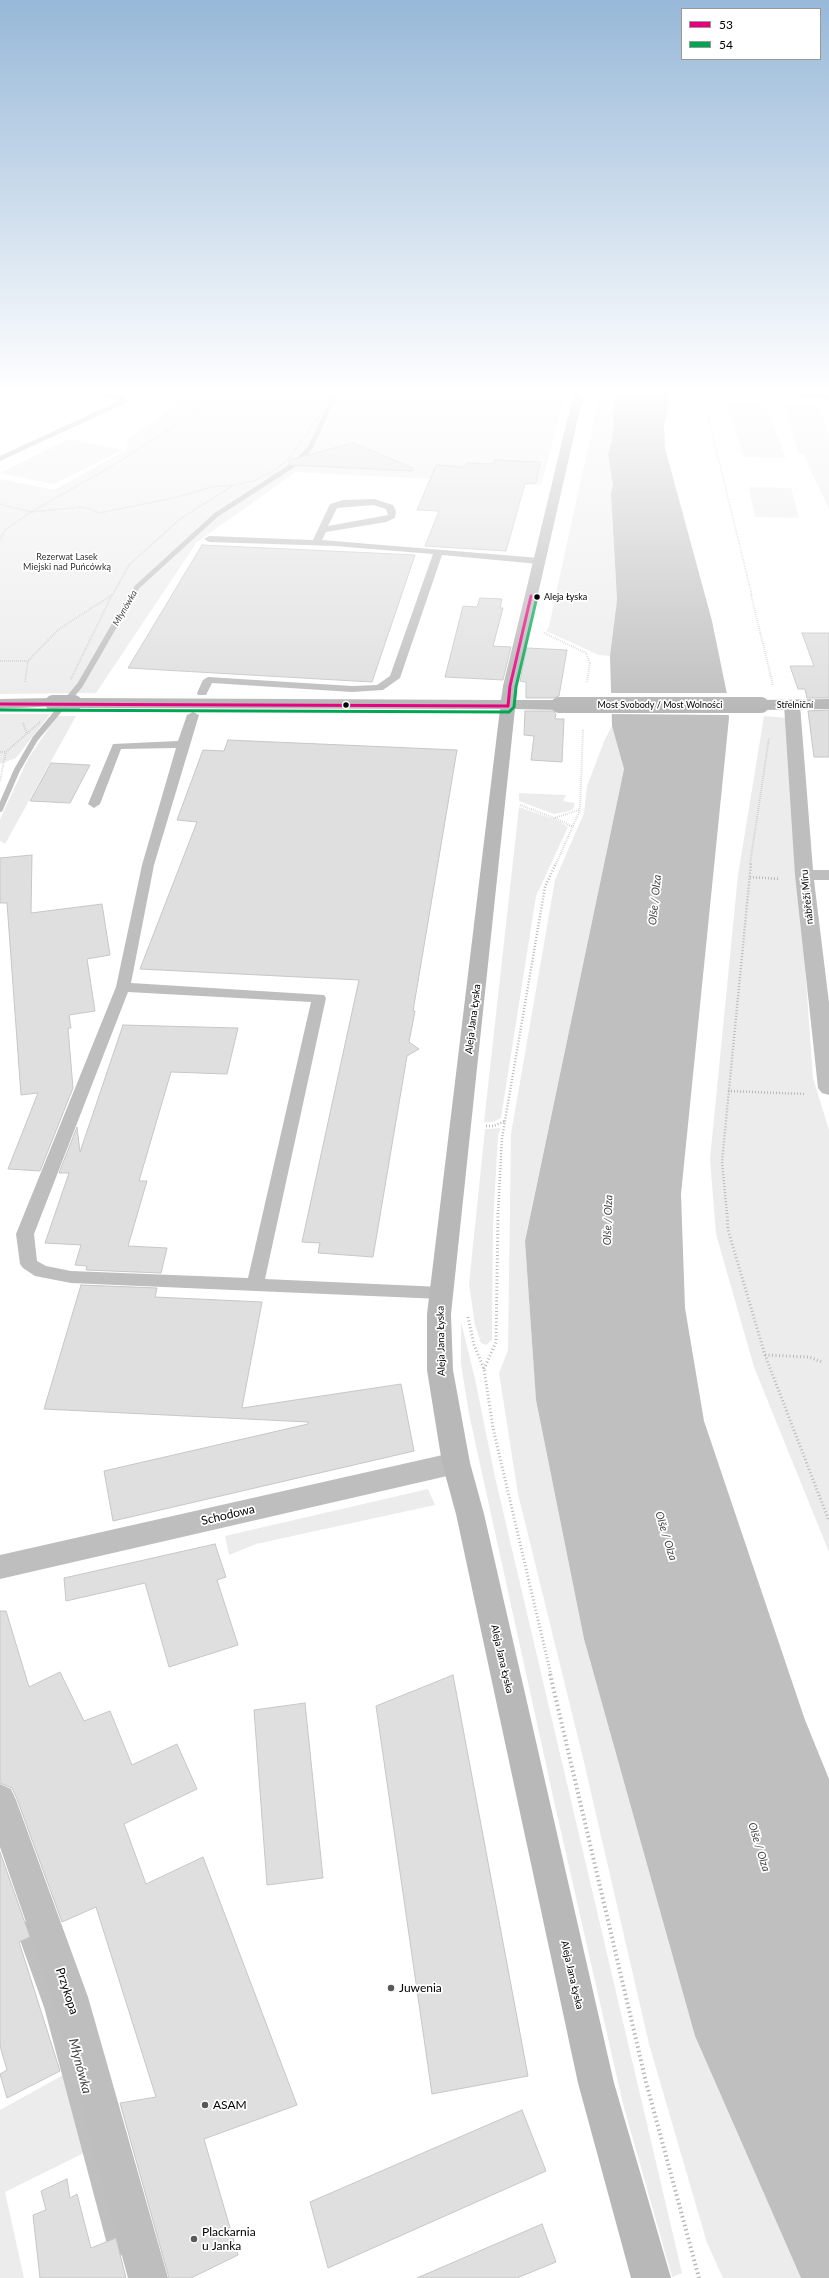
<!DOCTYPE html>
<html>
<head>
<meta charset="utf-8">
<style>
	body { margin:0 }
	#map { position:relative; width:829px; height:2278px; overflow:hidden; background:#fff; font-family:Lato,sans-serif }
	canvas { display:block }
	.legend { position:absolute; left:681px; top:8px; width:140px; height:52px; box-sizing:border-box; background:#fff; border:1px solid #999; margin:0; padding:5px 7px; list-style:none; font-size:12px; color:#000 }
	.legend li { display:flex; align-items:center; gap:8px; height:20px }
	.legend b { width:20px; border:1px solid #999 }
</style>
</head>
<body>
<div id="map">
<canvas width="829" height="2278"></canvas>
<ul class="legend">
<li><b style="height:5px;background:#e5007d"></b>53</li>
<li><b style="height:5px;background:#00a651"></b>54</li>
</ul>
</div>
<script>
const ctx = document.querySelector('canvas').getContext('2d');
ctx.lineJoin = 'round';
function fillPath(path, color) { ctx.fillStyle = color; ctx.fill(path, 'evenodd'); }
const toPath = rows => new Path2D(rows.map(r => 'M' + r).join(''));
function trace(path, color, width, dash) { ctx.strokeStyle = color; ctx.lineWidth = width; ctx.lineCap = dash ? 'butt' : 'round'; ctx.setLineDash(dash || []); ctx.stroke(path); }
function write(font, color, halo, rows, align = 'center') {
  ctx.font = font + ' Lato,sans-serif'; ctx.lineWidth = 3.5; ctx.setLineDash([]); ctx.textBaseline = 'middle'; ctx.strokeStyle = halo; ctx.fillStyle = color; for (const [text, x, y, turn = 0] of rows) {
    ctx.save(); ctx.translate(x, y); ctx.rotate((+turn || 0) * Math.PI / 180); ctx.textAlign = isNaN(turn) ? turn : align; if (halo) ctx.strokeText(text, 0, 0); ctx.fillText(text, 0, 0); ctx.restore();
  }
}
fillPath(toPath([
	[187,392,566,392,541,485,296,472,197,542,96,693,0,694,0,479,54,490,126,450,129,439,165,412],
	[600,392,616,392,612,440,608,454,613,485,611,493,617,600,610,656,599,655,546,631,549,626],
	[726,402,765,403,786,458,744,457],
	[784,404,818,405,829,434,829,509,803,454,799,454],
	[69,439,123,450,53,484,0,473],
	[749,487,791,488,799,518,755,517],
	[0,714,50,714,16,758,0,764],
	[57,716,76,716,5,844,0,841,0,819,28,759],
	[764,716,787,718,813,1078,829,1130,829,1552,754,1367,716,1234,710,1159,738,875],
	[612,726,624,769,525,1240,536,1400,584,1639,695,2036,801,2278,723,2278,707,2243,649,2044,583,1758,518,1494,499,1373,508,1350,511,1134,555,880,584,813,587,786,605,739],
	[519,793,566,795,563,801,575,803,573,809,569,811,554,814,519,801],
	[519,807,559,821,568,827,536,896,501,1118,493,1122,484,1122],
	[501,1128,498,1135,493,1225,492,1340,486,1345,481,1343,475,1325,469,1284,485,1129],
	[461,1322,475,1379,495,1477,682,2273,672,2277,623,2104,554,1801,469,1414,461,1364],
	[428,1489,435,1505,256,1544,229,1555,225,1536],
	[65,2074,84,2153,5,2192,24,2278,0,2278,0,2110]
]), '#ececec');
fillPath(toPath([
	[616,392,671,392,664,425,665,448,712,621,727,694,729,718,681,1194,685,1308,704,1421,805,1720,829,1779,829,2278,801,2278,695,2036,584,1639,536,1400,525,1241,624,769,612,726,610,656,617,600,611,493,613,485,608,454,612,440]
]), '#bfbfbf');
fillPath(toPath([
	[609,693,729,693,730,715,609,714]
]), '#fff');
trace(toPath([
	[132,596,137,587,216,515,295,464,310,448,336,392]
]), '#bfbfbf', 5);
trace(toPath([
	[0,809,17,770,35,739,80,685,132,595]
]), '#bfbfbf', 6);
trace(toPath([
	[23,1928,51,2006,116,2251]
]), '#bfbfbf', 14);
const building = toPath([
	[353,443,413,468,412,471,289,465,289,460,353,443],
	[495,460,540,462,536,483,525,484,506,551,425,546,439,511,417,510,436,465,465,467,467,463,494,464,495,460],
	[202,545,415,555,372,682,128,668,202,545],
	[480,598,502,599,500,608,503,608,493,646,511,647,503,680,445,677,463,606,477,607,480,598],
	[802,633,829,633,829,698,807,698,805,689,798,689,790,666,814,666,802,633],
	[527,648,567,650,559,696,553,698,526,698,526,682,520,681,527,648],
	[829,710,829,757,814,757,808,711,829,710],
	[525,711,553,711,556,714,555,719,564,719,562,762,531,760,534,736,524,735,525,711],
	[228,740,457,750,413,1011,415,1011,409,1042,419,1049,407,1056,373,1257,318,1253,320,1243,302,1242,359,980,140,969,197,822,177,820,203,750,224,751,228,740],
	[51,763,90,765,70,803,30,801,51,763],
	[32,855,31,913,102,904,110,955,87,959,95,1011,69,1015,71,1028,68,1028,73,1088,40,1171,8,1169,38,1093,21,1095,7,903,0,903,0,858,32,855],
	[123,1025,238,1028,227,1074,171,1072,139,1181,147,1181,128,1246,167,1248,161,1273,86,1270,87,1266,75,1265,81,1245,45,1243,69,1173,59,1173,77,1127,80,1152,123,1025],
	[81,1285,157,1288,155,1297,262,1302,242,1408,401,1384,414,1451,113,1521,104,1471,308,1424,308,1422,44,1409,81,1285],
	[215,1544,226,1577,217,1580,238,1645,169,1667,145,1583,66,1601,64,1578,215,1544],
	[0,1611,6,1611,29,1687,60,1672,84,1721,110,1711,132,1765,177,1744,197,1789,124,1824,146,1884,203,1857,297,2105,204,2139,238,2255,191,2278,169,2278,120,2103,156,2097,96,1907,62,1922,17,1799,12,1788,0,1783,0,1611],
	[453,1675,528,2076,432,2094,376,1706,453,1675],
	[305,1703,323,1878,267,1885,254,1710,305,1703],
	[0,1852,30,1937,19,1942,60,2071,7,2098,0,2074,7,2070,0,2046,0,1852],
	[522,2110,546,2171,328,2268,310,2202,522,2110],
	[67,2179,70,2198,77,2194,91,2248,116,2238,126,2278,40,2278,33,2215,46,2210,41,2191,67,2179],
	[542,2224,556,2262,517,2278,417,2278,542,2224]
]);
fillPath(building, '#dfdfdf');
trace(building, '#c7c7c7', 1);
trace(toPath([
	[709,392,713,408,709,420,752,596],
	[0,504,31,512,114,465,200,409,218,392],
	[0,540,5,530,31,512,83,507,99,513,174,498,211,487,233,485],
	[112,596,129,565,180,519,234,485,254,481,278,468,291,456,318,417,331,392]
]), '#b9b9b9', 1.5, [0.5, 1]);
trace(toPath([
	[751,595,773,685],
	[544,633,586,653,590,663,587,682],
	[0,661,28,661],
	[71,679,111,597],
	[25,682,28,661,59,629,112,595],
	[23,723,27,734],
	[0,752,6,752],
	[0,781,6,752,40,722],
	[520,805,554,818,579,810],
	[555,818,573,827],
	[556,864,580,810,583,729],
	[750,864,769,738]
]), '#b9b9b9', 2, [0.5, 1.5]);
trace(toPath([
	[750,877,780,879],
	[728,1091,805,1094],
	[486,1126,494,1126,505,1121],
	[498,1214,502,1138,545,887,556,863],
	[727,1214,722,1162,751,863]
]), '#b9b9b9', 2.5, [1, 2]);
trace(toPath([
	[727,1213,728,1230,765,1355,829,1521],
	[468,1317,474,1345,484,1369,493,1428,551,1675],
	[765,1355,809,1357,822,1362],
	[484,1369,496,1342,498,1213]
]), '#b9b9b9', 3, [1, 2.5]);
trace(toPath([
	[550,1674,646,2082,699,2278]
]), '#b9b9b9', 4, [1.5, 3]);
fillPath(toPath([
	[82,392,96,392,123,398,128,402,0,461,0,456,119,401,82,392],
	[374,499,393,505,396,511,395,518,386,522,326,532,322,540,539,558,544,561,539,564,442,555,400,678,383,690,352,692,212,683,206,695,198,695,197,693,203,680,208,677,352,686,377,685,390,676,433,554,335,546,209,542,204,539,209,536,313,540,330,504,343,500,374,499],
	[373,505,386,509,388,515,328,526,337,508,373,505],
	[193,712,199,715,154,865,131,983,324,995,326,998,265,1279,441,1287,447,1288,450,1293,447,1298,441,1299,71,1283,35,1276,23,1268,20,1264,16,1234,116,987,142,865,176,748,121,749,100,804,94,808,88,804,113,744,178,741,187,715,193,712],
	[128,992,311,1002,248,1278,71,1271,46,1266,37,1261,34,1234,128,992]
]), '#bebebe');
fillPath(toPath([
	[784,392,829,394,829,400,789,395,784,392],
	[792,700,797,702,800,705,813,870,829,870,829,880,814,880,829,1003,829,1095,822,1093,818,1088,795,875,784,705,787,702,792,700],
	[456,1452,466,1455,470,1463,466,1471,456,1474,0,1579,0,1555,456,1452],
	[0,1784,11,1789,16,1800,88,1997,168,2278,128,2278,52,1997,0,1847,0,1784]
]), '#bebebe');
fillPath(toPath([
	[574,392,584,392,517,686,516,700,559,700,564,702,567,705,564,708,559,710,515,709,451,1314,453,1370,470,1463,484,1514,614,2083,671,2278,631,2278,578,2083,456,1514,442,1463,427,1370,427,1314,500,709,74,708,69,706,66,703,69,700,74,698,501,700,503,686,574,392],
	[53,698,58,700,61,703,58,706,0,709,0,699,53,698],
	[829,699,829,709,761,710,756,708,753,705,756,702,761,700,829,699]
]), '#b8b8b8');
trace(toPath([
	[53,703,74,703],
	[559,705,761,705]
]), '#b8b8b8', 16);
trace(toPath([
	[0,704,508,706],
	[508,706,510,686,531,596]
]), '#e5007d', 3);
trace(toPath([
	[0,710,509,712,514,707,516,687,537,597]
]), '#00a651', 3);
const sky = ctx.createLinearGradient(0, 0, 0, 711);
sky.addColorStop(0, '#97b8d8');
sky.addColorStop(0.55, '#fff');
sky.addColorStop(1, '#ffffff00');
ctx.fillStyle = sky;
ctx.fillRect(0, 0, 829, 711);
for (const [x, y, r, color] of [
	[537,597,3.5,"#000"],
	[346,705,3.5,"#000"],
	[391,1988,4,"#595959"],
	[205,2105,4,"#595959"],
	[194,2239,4,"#595959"]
]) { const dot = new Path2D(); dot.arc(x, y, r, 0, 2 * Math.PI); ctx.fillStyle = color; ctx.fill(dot); trace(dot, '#fff', 1.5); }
write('9px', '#333', '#fff', [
	["Rezerwat Lasek",67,557],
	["Miejski nad Puńcówką",67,567]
]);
write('9px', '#000', '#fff', [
	["Aleja Łyska",544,597]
], 'left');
write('italic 9px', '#444', '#fff', [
	["Młynówka",125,608,-60]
]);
write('9px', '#000', '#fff', [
	["Most Svobody / Most Wolności",660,705],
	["Střelniční",795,705]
]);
write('10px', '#000', '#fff', [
	["nábřeží Míru",807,897,-96],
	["Aleja Jana Łyska",473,1019,-83],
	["Aleja Jana Łyska",441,1341,-91],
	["Aleja Jana Łyska",502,1659,77],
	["Aleja Jana Łyska",572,1975,77]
]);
write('italic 11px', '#444', '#fff', [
	["Olše / Olza",655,900,-84],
	["Olše / Olza",608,1220,-88],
	["Olše / Olza",666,1536,73],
	["Olše / Olza",759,1847,73]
]);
write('12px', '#000', '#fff', [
	["Schodowa",228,1515,-13],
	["Przykopa",67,1991,72]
]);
write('12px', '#000', '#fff', [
	["Juwenia",399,1988],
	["ASAM",213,2105],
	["Plackarnia",202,2232],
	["u Janka",202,2246]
], 'left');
write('italic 13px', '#444', '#fff', [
	["Młynówka",80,2066,75]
]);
</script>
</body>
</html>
